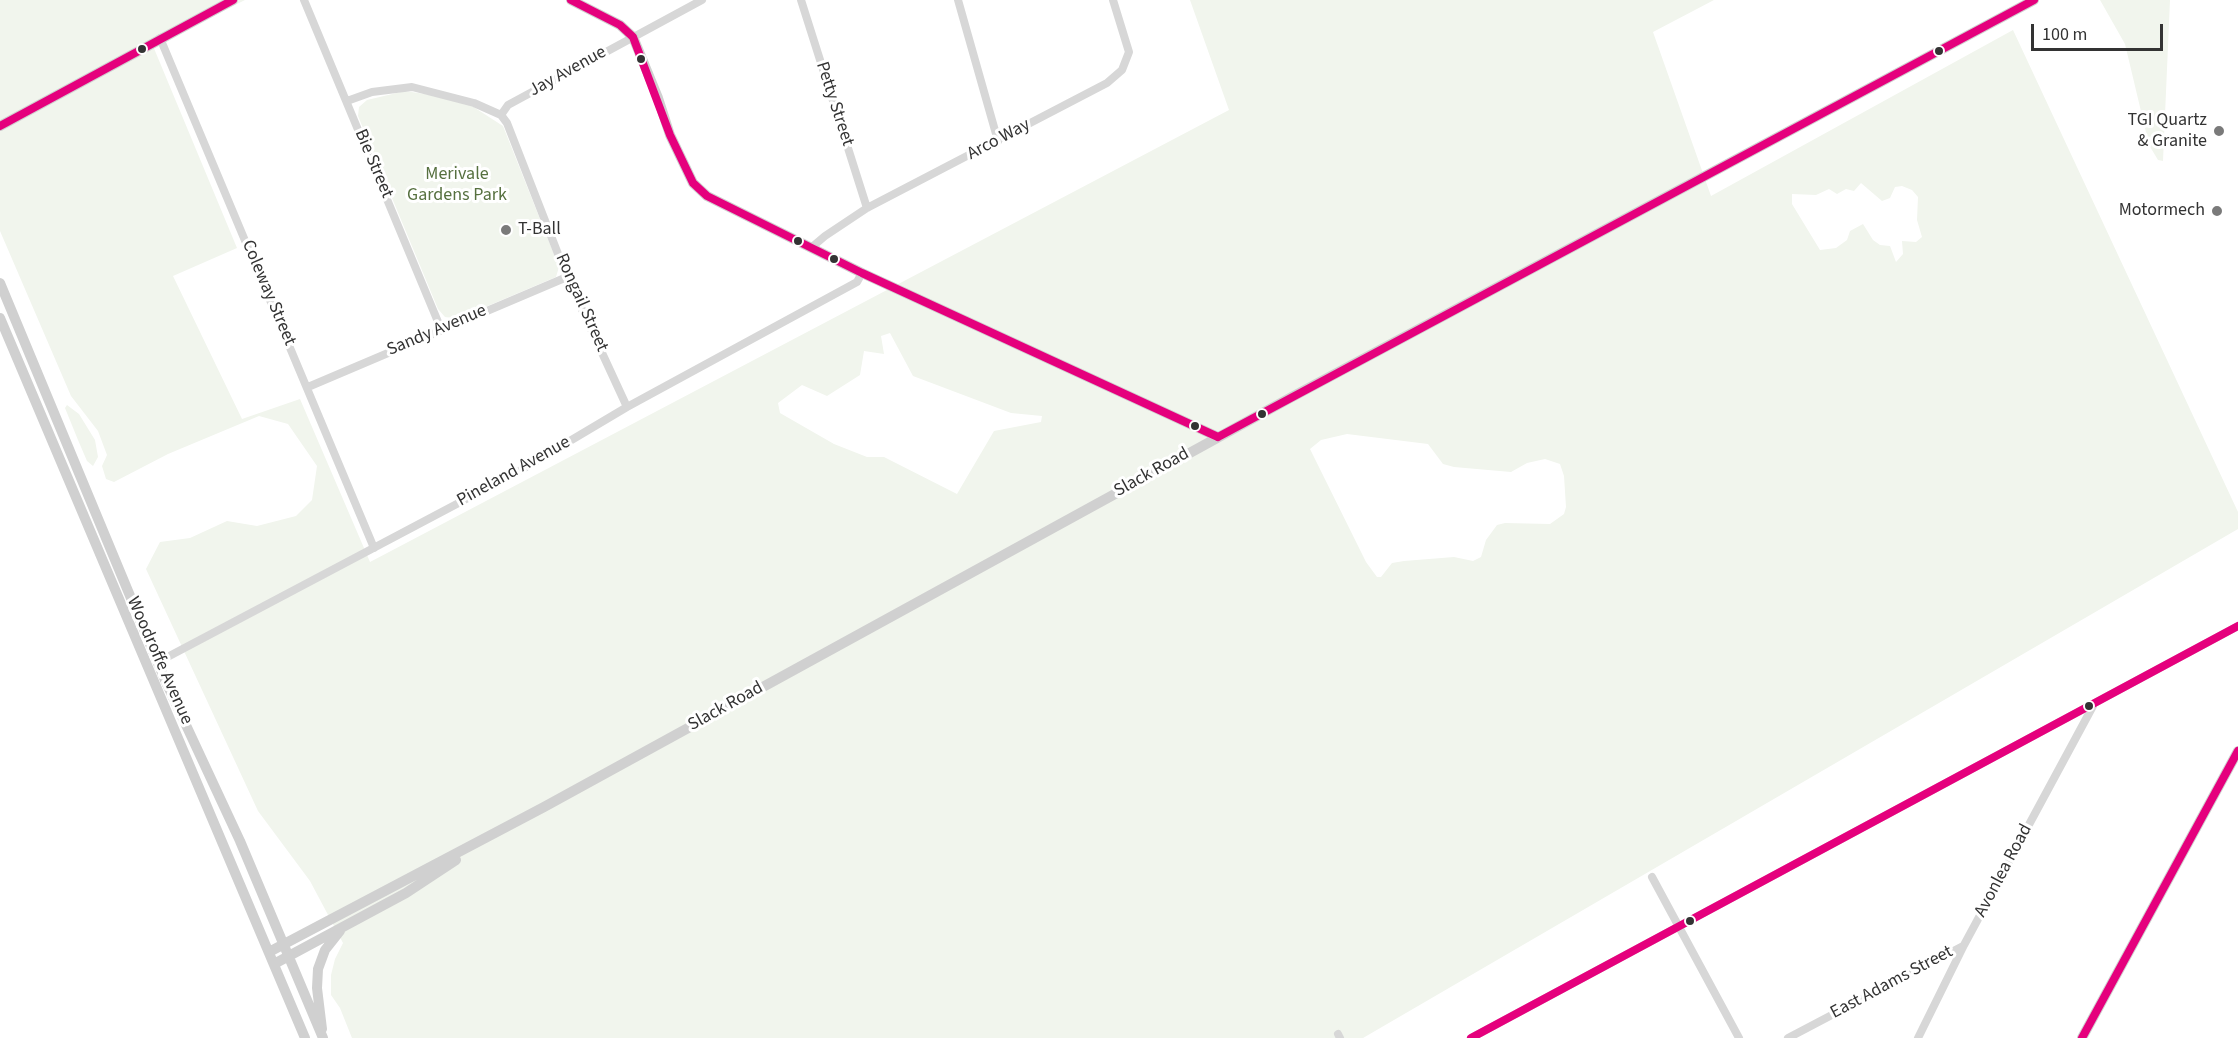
<!DOCTYPE html>
<html>
<head>
<meta charset="utf-8">
<style>
	body { margin:0 }
	#map { position:relative; width:2238px; height:1038px; overflow:hidden; background:#fff; font-family:"Source Sans 3",sans-serif }
	canvas { display:block }
	.scale { position:absolute; left:2031px; top:24px; width:132px; height:27px; box-sizing:border-box; border:3px solid #333; border-top:0; padding-left:8px; font-size:18px; line-height:21px; white-space:nowrap; color:#333; -webkit-text-stroke:4px #fff; paint-order:stroke }
</style>
</head>
<body>
<div id="map">
<canvas width="2238" height="1038"></canvas>
<div class="scale">100 m</div>
</div>
<script>
const ctx = document.querySelector('canvas').getContext('2d');
ctx.lineJoin = 'round';
function fillPath(path, color) { ctx.fillStyle = color; ctx.fill(path, 'evenodd'); }
const toPath = rows => new Path2D(rows.map(r => 'M' + r).join(''));
function trace(path, color, width, dash) { ctx.strokeStyle = color; ctx.lineWidth = width; ctx.lineCap = dash ? 'butt' : 'round'; ctx.setLineDash(dash || []); ctx.stroke(path); }
function write(font, color, halo, rows, align = 'center') {
  ctx.font = font + ' "Source Sans 3",sans-serif'; ctx.lineWidth = 6; ctx.setLineDash([]); ctx.textBaseline = 'middle'; ctx.strokeStyle = halo; ctx.fillStyle = color; for (const [text, x, y, turn = 0] of rows) {
    ctx.save(); ctx.translate(x, y); ctx.rotate((+turn || 0) * Math.PI / 180); ctx.textAlign = isNaN(turn) ? turn : align; if (halo) ctx.strokeText(text, 0, 0); ctx.fillText(text, 0, 0); ctx.restore();
  }
}
fillPath(toPath([
	[0,0,245,0,153,46,237,248,173,276,242,419,300,399,370,562,1229,110,1190,0,1714,0,1653,32,1711,196,2013,30,2238,512,2238,529,1363,1038,352,1038,340,1008,331,995,331,975,335,959,343,943,310,881,258,811,146,569,160,542,190,538,227,521,257,526,296,516,312,500,317,466,288,424,259,416,168,454,114,482,106,479,102,466,107,455,98,431,71,396,0,231],
	[1861,183,1882,201,1890,198,1895,187,1902,186,1912,190,1918,197,1917,220,1922,237,1916,242,1902,241,1903,254,1896,262,1890,246,1880,245,1873,240,1863,224,1850,231,1847,240,1836,248,1820,250,1792,204,1792,194,1816,195,1829,189,1837,194,1846,189,1854,191],
	[890,333,913,376,1011,413,1042,416,1041,422,994,431,957,494,884,457,867,457,834,444,780,413,778,403,802,385,827,396,860,375,864,351,884,354,881,336],
	[1347,434,1428,444,1443,464,1454,467,1511,472,1527,463,1545,459,1560,464,1564,476,1566,507,1564,514,1550,524,1505,523,1497,525,1486,540,1481,557,1473,561,1454,557,1404,561,1392,563,1381,577,1377,577,1366,562,1310,449,1321,440],
	[2100,0,2170,0,2163,161,2158,160,2149,145,2125,44],
	[405,91,438,96,472,106,503,126,559,267,556,277,457,319,445,317,438,309,358,116,359,107,367,100],
	[67,405,79,414,95,440,98,457,93,466,87,461,78,440,65,408]
]), '#f1f5ed');
trace(toPath([
	[304,0,441,329],
	[801,0,867,208],
	[958,0,998,141],
	[160,38,374,548],
	[347,101,372,92,412,87,474,103,501,115,507,123,567,277,627,407],
	[501,115,508,105,702,0],
	[812,247,825,236,867,208,1107,83,1122,70,1129,52,1113,0],
	[308,387,567,277],
	[158,662,521,470,627,407,857,282,862,273],
	[1652,877,1739,1038],
	[1338,1034,1340,1038],
	[1471,1038,2238,626],
	[1788,1038,1963,946],
	[1918,1038,1964,945,2093,706]
]), '#d7d7d7', 8);
trace(toPath([
	[571,0,620,25,633,37,658,98,670,135,693,183,707,196,862,273,1218,437],
	[0,126,233,0],
	[0,283,165,680,240,841,323,1038],
	[0,318,305,1038],
	[269,952,544,807,1290,398,2034,0],
	[274,964,406,893,456,860],
	[322,1029,317,988,318,969,325,950,340,931],
	[2082,1038,2238,751]
]), '#d0d0d0', 10);
trace(toPath([
	[571,0,620,25,633,37,670,135,693,183,707,196,862,273,1218,437],
	[0,126,233,0],
	[1218,437,2034,0],
	[1471,1038,2238,626],
	[2082,1038,2238,751]
]), '#e5007d', 8);
for (const [x, y, r, color] of [
	[142,49,5,"#333"],
	[1939,51,5,"#333"],
	[641,59,5,"#333"],
	[2219,131,6,"#7a7a7a"],
	[2217,211,6,"#7a7a7a"],
	[506,230,6,"#7a7a7a"],
	[798,241,5,"#333"],
	[834,259,5,"#333"],
	[1262,414,5,"#333"],
	[1195,426,5,"#333"],
	[2089,706,5,"#333"],
	[1690,921,5,"#333"]
]) { const dot = new Path2D(); dot.arc(x, y, r, 0, 2 * Math.PI); ctx.fillStyle = color; ctx.fill(dot); trace(dot, '#fff', 2); }
write('18px', '#333', '#fff', [
	["Jay Avenue",568,72,-29],
	["Petty Street",834,104,72],
	["Arco Way",999,140,-28],
	["Bie Street",373,164,67],
	["Coleway Street",268,293,67],
	["Rongail Street",581,303,66],
	["Sandy Avenue",437,331,-23],
	["Pineland Avenue",514,472,-29],
	["Slack Road",1152,473,-29],
	["Woodroffe Avenue",159,661,66],
	["Slack Road",726,707,-29],
	["Avonlea Road",2004,871,-62],
	["East Adams Street",1892,983,-28]
]);
write('18px', '#333', '#fff', [
	["TGI Quartz",2207,121],
	["& Granite",2207,142],
	["Motormech",2205,211],
	["T-Ball",518,230,"left"]
], 'right');
write('18px', '#56703f', '#fff', [
	["Merivale",457,175],
	["Gardens Park",457,196]
]);
</script>
</body>
</html>
